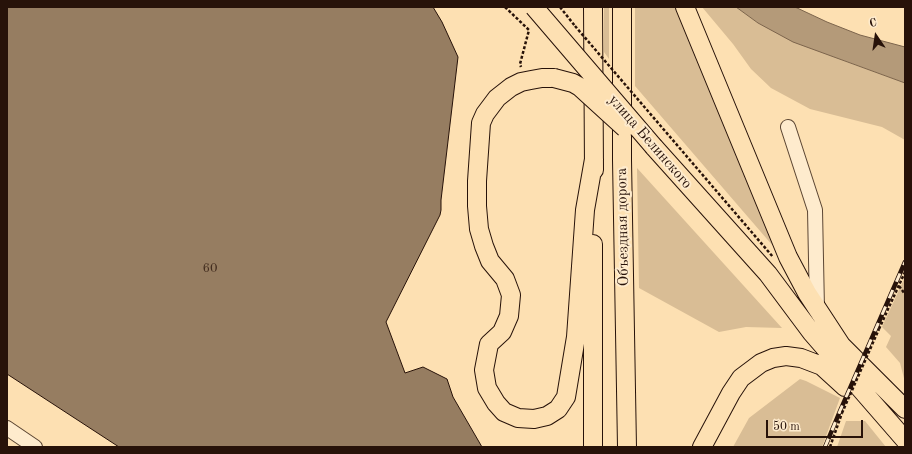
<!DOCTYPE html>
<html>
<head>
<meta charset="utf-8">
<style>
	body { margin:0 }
	#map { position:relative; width:912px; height:454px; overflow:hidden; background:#fde0b2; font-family:"Old Standard TT",serif }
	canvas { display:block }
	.frame { position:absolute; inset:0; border:8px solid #271209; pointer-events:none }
	.north { position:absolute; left:856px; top:16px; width:40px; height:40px; -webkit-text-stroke:3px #feebcd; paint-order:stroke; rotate:347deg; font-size:11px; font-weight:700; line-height:16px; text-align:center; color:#271209 }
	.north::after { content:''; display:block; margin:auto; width:14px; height:18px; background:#271209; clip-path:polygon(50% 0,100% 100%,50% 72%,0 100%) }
	.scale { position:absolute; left:766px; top:420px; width:97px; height:18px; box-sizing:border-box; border:2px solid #271209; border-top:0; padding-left:5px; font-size:12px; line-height:14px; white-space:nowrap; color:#271209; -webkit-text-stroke:3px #feebcd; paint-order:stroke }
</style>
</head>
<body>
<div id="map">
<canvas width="912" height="454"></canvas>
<div class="frame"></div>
<div class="north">С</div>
<div class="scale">50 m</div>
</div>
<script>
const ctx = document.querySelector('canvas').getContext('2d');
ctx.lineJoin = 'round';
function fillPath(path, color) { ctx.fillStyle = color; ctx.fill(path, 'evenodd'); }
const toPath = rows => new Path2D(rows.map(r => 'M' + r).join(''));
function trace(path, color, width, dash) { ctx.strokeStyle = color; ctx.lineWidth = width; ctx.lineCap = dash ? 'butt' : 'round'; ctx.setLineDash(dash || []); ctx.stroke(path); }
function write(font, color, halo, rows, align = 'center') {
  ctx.font = font + ' "Old Standard TT",serif'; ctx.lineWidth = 4; ctx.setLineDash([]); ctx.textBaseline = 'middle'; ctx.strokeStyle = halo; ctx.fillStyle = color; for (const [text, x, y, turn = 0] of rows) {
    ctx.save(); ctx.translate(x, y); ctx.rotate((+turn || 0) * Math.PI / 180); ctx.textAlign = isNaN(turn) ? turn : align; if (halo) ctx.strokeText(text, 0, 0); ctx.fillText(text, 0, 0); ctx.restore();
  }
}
fillPath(toPath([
	[604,7,609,7,609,59,604,52],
	[635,7,675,7,773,246,635,86],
	[702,7,736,7,758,23,847,62,905,83,905,140,882,127,810,109,771,88,751,69,733,44],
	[637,168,782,328,746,327,719,332,639,288],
	[905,277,905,382,900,363,886,347,891,336,882,327],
	[800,379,806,381,840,398,822,447,733,447,749,418],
	[846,421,865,421,886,447,837,447]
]), '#d9bd95');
const water = toPath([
	[736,7,795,7,827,22,860,35,905,47,905,83,793,42,758,23,736,7]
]);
fillPath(water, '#b49a79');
trace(water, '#7c644c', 1);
const building = toPath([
	[7,7,433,7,442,22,458,57,441,200,441,210,440,215,386,322,405,373,423,367,447,379,453,397,482,447,119,447,7,374,7,7]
]);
fillPath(building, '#967d61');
trace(building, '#271209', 1);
const minor = toPath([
	[788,127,815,210,817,309],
	[7,428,35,447]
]);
const major = toPath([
	[593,7,594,170],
	[622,7,622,160,627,447],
	[685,7,788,257,807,293,841,345],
	[554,78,542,78,531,80,521,82,511,87,497,98,485,114,481,123,477,181,477,206,479,229,484,246,490,261,505,279,511,295,509,316,502,332,489,344,484,370,487,388,496,403,504,412,518,418,534,419,547,416,558,409,566,397,576,337,585,210,594,159],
	[654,147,768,274,812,333,905,440],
	[832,336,905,409],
	[593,447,593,244],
	[702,447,731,393,741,378,761,363,773,358,786,356,801,358,822,366,845,387]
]);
trace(minor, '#5c4633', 16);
trace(major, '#271209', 20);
trace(toPath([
	[505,7,529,30,520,64,521,67],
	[560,7,575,26],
	[899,286,905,294],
	[879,329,905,272],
	[830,447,842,413]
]), '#271209', 2.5, [3, 2]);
trace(minor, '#feebcd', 14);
trace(major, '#fde0b2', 18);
const rail = toPath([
	[825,447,840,411,905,262]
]);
trace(rail, '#271209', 4.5);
trace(rail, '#feebcd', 3, [9]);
const majorBridge = toPath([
	[534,7,654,147],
	[554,78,573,83,580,87,625,128]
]);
trace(majorBridge, '#271209', 20, []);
trace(toPath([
	[575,26,773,257],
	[842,413,879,329]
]), '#271209', 2.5, [3, 2]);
trace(majorBridge, '#fde0b2', 18);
write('13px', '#432d1f', null, [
	["60",210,269]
]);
write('15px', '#271209', '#feebcd', [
	["улица Белинского",650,142,49],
	["Объездная дорога",623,227,-91]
]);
</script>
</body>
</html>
